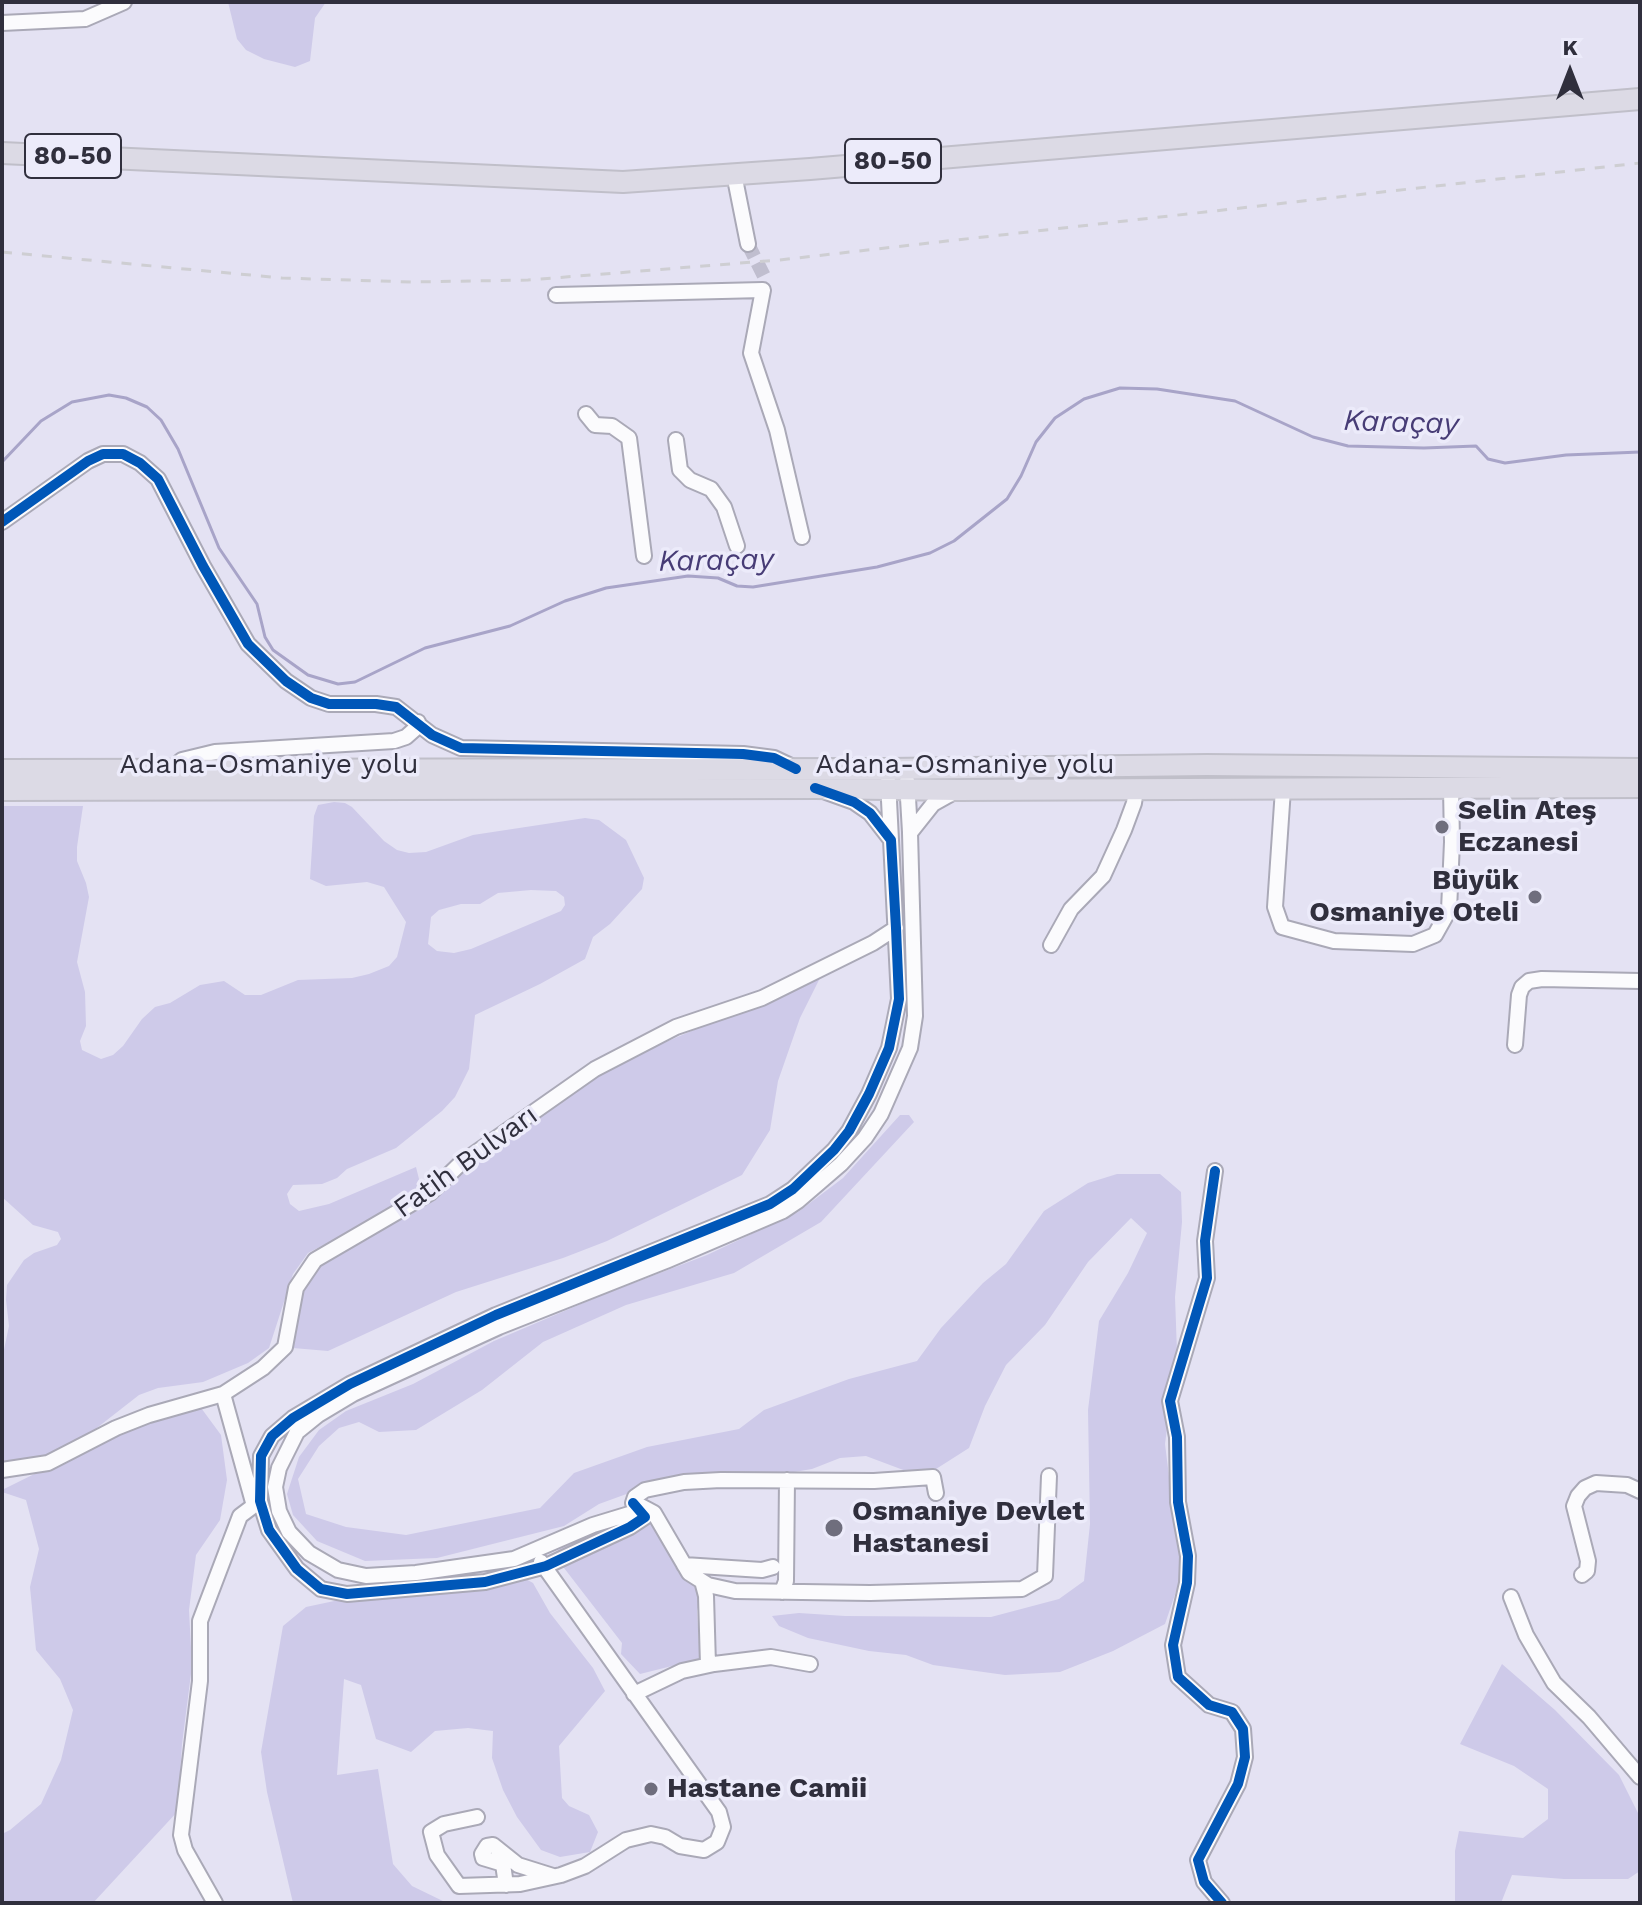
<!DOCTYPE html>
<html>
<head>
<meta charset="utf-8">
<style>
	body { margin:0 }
	#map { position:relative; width:1642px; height:1905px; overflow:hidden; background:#e4e2f3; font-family:"Work Sans",sans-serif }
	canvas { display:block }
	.frame { position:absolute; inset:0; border:4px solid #302f3d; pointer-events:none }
	.north { position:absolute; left:1530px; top:32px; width:80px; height:80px; -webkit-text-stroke:6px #ecebfa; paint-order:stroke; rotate:0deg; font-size:22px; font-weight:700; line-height:32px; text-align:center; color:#302f3d }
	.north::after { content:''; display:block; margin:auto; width:28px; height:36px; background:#302f3d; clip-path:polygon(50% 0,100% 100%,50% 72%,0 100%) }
</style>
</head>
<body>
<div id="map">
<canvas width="1642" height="1905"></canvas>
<div class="frame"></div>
<div class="north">K</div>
</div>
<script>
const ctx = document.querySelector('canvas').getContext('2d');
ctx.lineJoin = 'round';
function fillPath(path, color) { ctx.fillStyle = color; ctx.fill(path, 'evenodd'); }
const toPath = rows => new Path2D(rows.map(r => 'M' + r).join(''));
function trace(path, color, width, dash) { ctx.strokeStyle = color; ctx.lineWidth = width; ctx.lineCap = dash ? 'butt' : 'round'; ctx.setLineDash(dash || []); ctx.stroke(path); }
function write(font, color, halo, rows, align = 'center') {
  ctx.font = font + ' "Work Sans",sans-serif'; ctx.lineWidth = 7; ctx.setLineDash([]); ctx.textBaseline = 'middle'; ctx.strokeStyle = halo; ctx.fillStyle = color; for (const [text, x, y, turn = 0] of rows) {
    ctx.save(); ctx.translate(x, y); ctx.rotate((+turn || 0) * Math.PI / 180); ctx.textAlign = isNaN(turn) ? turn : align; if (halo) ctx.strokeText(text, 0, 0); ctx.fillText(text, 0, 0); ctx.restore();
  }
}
fillPath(toPath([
	[228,2,326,2,315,18,310,61,295,67,264,59,246,50,237,39],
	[334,802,345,803,352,807,384,841,397,850,409,853,426,852,473,835,585,818,599,820,626,840,644,878,642,889,610,924,593,937,585,959,540,984,475,1015,469,1069,455,1097,442,1111,396,1148,347,1169,337,1178,322,1184,293,1185,287,1194,290,1204,299,1211,329,1204,416,1167,419,1179,416,1193,398,1207,308,1253,293,1274,269,1348,248,1363,203,1382,158,1388,139,1395,84,1438,63,1450,39,1458,2,1462,2,1359,9,1326,6,1300,7,1285,24,1260,34,1253,57,1245,61,1239,58,1232,33,1225,2,1197,2,806,83,806,77,847,77,861,86,883,89,897,77,962,85,992,86,1026,80,1041,82,1050,101,1059,113,1055,123,1046,142,1019,155,1007,170,1003,200,985,224,981,245,995,261,995,298,980,352,978,369,974,389,966,397,957,406,922,384,887,367,882,326,886,310,879,314,816,318,805],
	[531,890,556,891,564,897,565,905,561,911,471,949,454,953,437,951,428,944,431,917,439,910,461,904,480,904,498,893],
	[821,976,800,1018,778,1081,770,1130,742,1175,607,1241,563,1258,456,1292,328,1351,293,1348,298,1303,309,1269,501,1138,621,1061],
	[900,1115,909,1115,914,1122,821,1222,734,1273,626,1305,543,1342,482,1390,416,1430,379,1432,359,1422,339,1428,319,1446,298,1479,306,1514,346,1527,406,1535,540,1508,574,1473,647,1447,739,1429,764,1410,849,1379,917,1361,941,1328,983,1283,1006,1264,1044,1211,1088,1183,1117,1174,1160,1174,1181,1192,1182,1222,1175,1297,1177,1352,1165,1444,1173,1509,1185,1565,1165,1624,1113,1651,1060,1672,1005,1675,933,1665,906,1655,869,1651,808,1638,779,1626,772,1616,799,1613,845,1616,991,1617,1059,1599,1084,1581,1090,1524,1088,1410,1099,1321,1128,1273,1147,1233,1131,1218,1088,1262,1045,1325,1006,1365,985,1406,969,1448,936,1469,906,1471,866,1456,840,1458,812,1469,752,1479,643,1488,599,1504,564,1526,437,1558,365,1561,317,1541,293,1515,287,1494,299,1457,319,1430,346,1411,413,1384,494,1341,602,1295,707,1255,798,1212,843,1178],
	[196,1401,221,1435,227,1480,220,1520,196,1555,189,1610,192,1666,182,1744,178,1811,93,1903,2,1903,2,1834,10,1830,41,1804,61,1760,73,1710,60,1679,36,1650,30,1587,39,1549,26,1500,2,1492,2,1490,111,1436],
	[644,1514,690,1582,698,1588,701,1597,697,1611,700,1659,640,1674,621,1654,622,1643,554,1555,560,1548,633,1516],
	[517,1574,533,1583,550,1613,593,1668,605,1691,559,1746,562,1798,569,1806,589,1815,598,1832,590,1852,560,1857,541,1850,517,1817,503,1790,492,1758,493,1731,468,1728,435,1731,411,1752,376,1739,361,1685,344,1679,337,1775,378,1769,393,1864,412,1886,447,1903,293,1903,267,1792,261,1752,283,1626,306,1607,339,1600],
	[1502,1664,1555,1710,1619,1775,1640,1817,1640,1871,1628,1879,1564,1879,1512,1875,1501,1903,1455,1903,1455,1851,1459,1831,1523,1838,1548,1819,1548,1789,1514,1766,1460,1744]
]), '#cecae9');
trace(toPath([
	[2,462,41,421,72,402,109,395,126,398,147,407,161,420,178,449,219,548,257,604,265,637,273,650,308,675,338,684,355,682,425,648,510,626,565,601,606,588,688,576,718,578,737,586,753,587,877,567,930,553,954,541,1007,499,1021,476,1036,442,1055,418,1084,399,1120,388,1157,389,1235,401,1313,437,1348,446,1424,448,1476,446,1488,459,1505,463,1566,455,1640,452]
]), '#a8a4c8', 3);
trace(toPath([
	[748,244,766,280]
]), '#c0becf', 14, [14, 7]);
const minor = toPath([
	[2,23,85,19,124,2],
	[734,174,748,244],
	[556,295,763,290,751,353,777,430,802,537],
	[586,414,595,425,612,426,629,438,644,556],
	[676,440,680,470,690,480,711,489,724,507,737,546],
	[2,522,88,461,103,454,123,454,140,463,158,479,203,566,248,644,286,681,311,698,329,704,376,704,396,707,432,735,461,748,743,754,774,758,793,767],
	[171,769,182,760,215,752,394,741,406,737,415,729,418,722],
	[888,781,891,840],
	[907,781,910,832],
	[1283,789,1275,907,1282,927,1334,941,1413,944,1435,935,1449,910,1452,842,1451,788],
	[1051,945,1071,909,1103,876,1124,830,1134,803,1136,790],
	[1515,1045,1519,995,1522,987,1529,981,1542,979,1640,981],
	[1215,1171,1205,1241,1207,1278,1170,1401,1177,1437,1178,1502,1188,1556,1187,1583,1173,1645,1178,1677,1209,1705,1232,1712,1243,1729,1245,1757,1238,1784,1198,1860,1204,1882,1222,1903],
	[223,1394,254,1506],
	[2,1470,48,1463,116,1428,149,1415,223,1394,263,1368,285,1347,296,1288,315,1260,430,1193,461,1163,595,1069,676,1027,762,998,873,943,896,928],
	[633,1503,645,1517,630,1527,546,1566,485,1582,347,1594,321,1589,297,1569,269,1530,260,1501,261,1456,272,1436,293,1418,350,1384,496,1315,770,1204,793,1189,834,1150,849,1131,869,1094,889,1048,899,999,891,840,870,813,854,802,826,792],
	[633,1503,635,1497,645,1490,684,1482,721,1480,874,1481,933,1477,936,1493],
	[637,1504,654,1513,689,1573,708,1585,735,1591,870,1593,1022,1589,1045,1576,1049,1476],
	[635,1506,639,1511,593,1525,514,1559,416,1573,366,1576,338,1570,309,1553,289,1532,279,1511,275,1487,279,1468,297,1432,318,1415,353,1394,499,1327,666,1261,783,1211,798,1201,841,1164,865,1138,881,1114,910,1048,915,1016,910,833,933,804,958,790],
	[684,1565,762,1570,773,1567],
	[1582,1575,1587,1571,1588,1561,1574,1506,1578,1496,1585,1488,1596,1483,1627,1485,1640,1491],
	[702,1581,706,1596,708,1665],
	[782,1592,786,1581,787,1480],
	[1511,1597,1526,1635,1554,1683,1589,1717,1640,1777],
	[634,1694,682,1671,714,1664,771,1657,810,1664],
	[477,1817,444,1824,431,1832,437,1855,459,1886,520,1884,561,1875,585,1866,626,1840,651,1834,665,1837,680,1846,704,1850,717,1842,723,1827,719,1812,541,1562],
	[506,1885,503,1864,483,1858,482,1854,487,1846,493,1845,518,1865,553,1876],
	[215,1903,185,1850,181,1835,200,1681,200,1621,240,1516,260,1501]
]);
const highway = toPath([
	[2,153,623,182,810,169,1640,99],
	[2,770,888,769,1207,765,1640,769],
	[2,790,815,788,958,790,1640,787]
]);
trace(minor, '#aaa9b7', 18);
trace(highway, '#c0bfc9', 24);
trace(minor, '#fbfbfd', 14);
trace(highway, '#dcdae5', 20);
trace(toPath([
	[2,252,282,278,412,282,528,280,779,260,1640,163]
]), '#ceced2', 3, [10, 10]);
trace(toPath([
	[2,522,88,461,103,454,123,454,140,463,158,479,203,566,248,644,286,681,311,698,329,704,376,704,396,707,432,735,461,748,743,754,774,758,796,769],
	[1215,1171,1205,1241,1207,1278,1170,1401,1177,1437,1178,1502,1188,1556,1187,1583,1173,1645,1178,1677,1209,1705,1232,1712,1243,1729,1245,1757,1238,1784,1198,1860,1204,1882,1222,1903],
	[633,1503,645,1517,630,1527,546,1566,485,1582,347,1594,321,1589,297,1569,269,1530,260,1501,261,1456,272,1436,293,1418,350,1384,496,1315,770,1204,793,1189,834,1150,849,1131,869,1094,889,1048,899,999,896,928,891,840,870,813,854,802,815,788]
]), '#0057b8', 10);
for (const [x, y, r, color] of [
	[1442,827,8,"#6f6e7d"],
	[1535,897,8,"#6f6e7d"],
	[834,1528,10,"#6f6e7d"],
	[651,1789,8,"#6f6e7d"]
]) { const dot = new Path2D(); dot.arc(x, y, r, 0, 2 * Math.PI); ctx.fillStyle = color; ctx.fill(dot); trace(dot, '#ecebfa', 3); }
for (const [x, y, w] of [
	[73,156,96],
	[893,161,96]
]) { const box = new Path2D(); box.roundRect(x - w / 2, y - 22, w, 44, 6); ctx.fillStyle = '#ecebfa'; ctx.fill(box); trace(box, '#302f3d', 2); }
write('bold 26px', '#302f3d', null, [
	["80-50",73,156],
	["80-50",893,161]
]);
write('28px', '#302f3d', '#ecebfa', [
	["Adana-Osmaniye yolu",269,765],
	["Adana-Osmaniye yolu",965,765],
	["Fatih Bulvarı",466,1162,-36]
]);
write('bold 28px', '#302f3d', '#ecebfa', [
	["Selin Ateş",1458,811],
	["Eczanesi",1458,843],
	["Büyük",1519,881,"right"],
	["Osmaniye Oteli",1519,913,"right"],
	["Osmaniye Devlet",852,1512],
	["Hastanesi",852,1544],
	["Hastane Camii",667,1789]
], 'left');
write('italic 30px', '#473c76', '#ecebfa', [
	["Karaçay",1401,423,2],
	["Karaçay",716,561,-1]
]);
</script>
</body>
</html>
